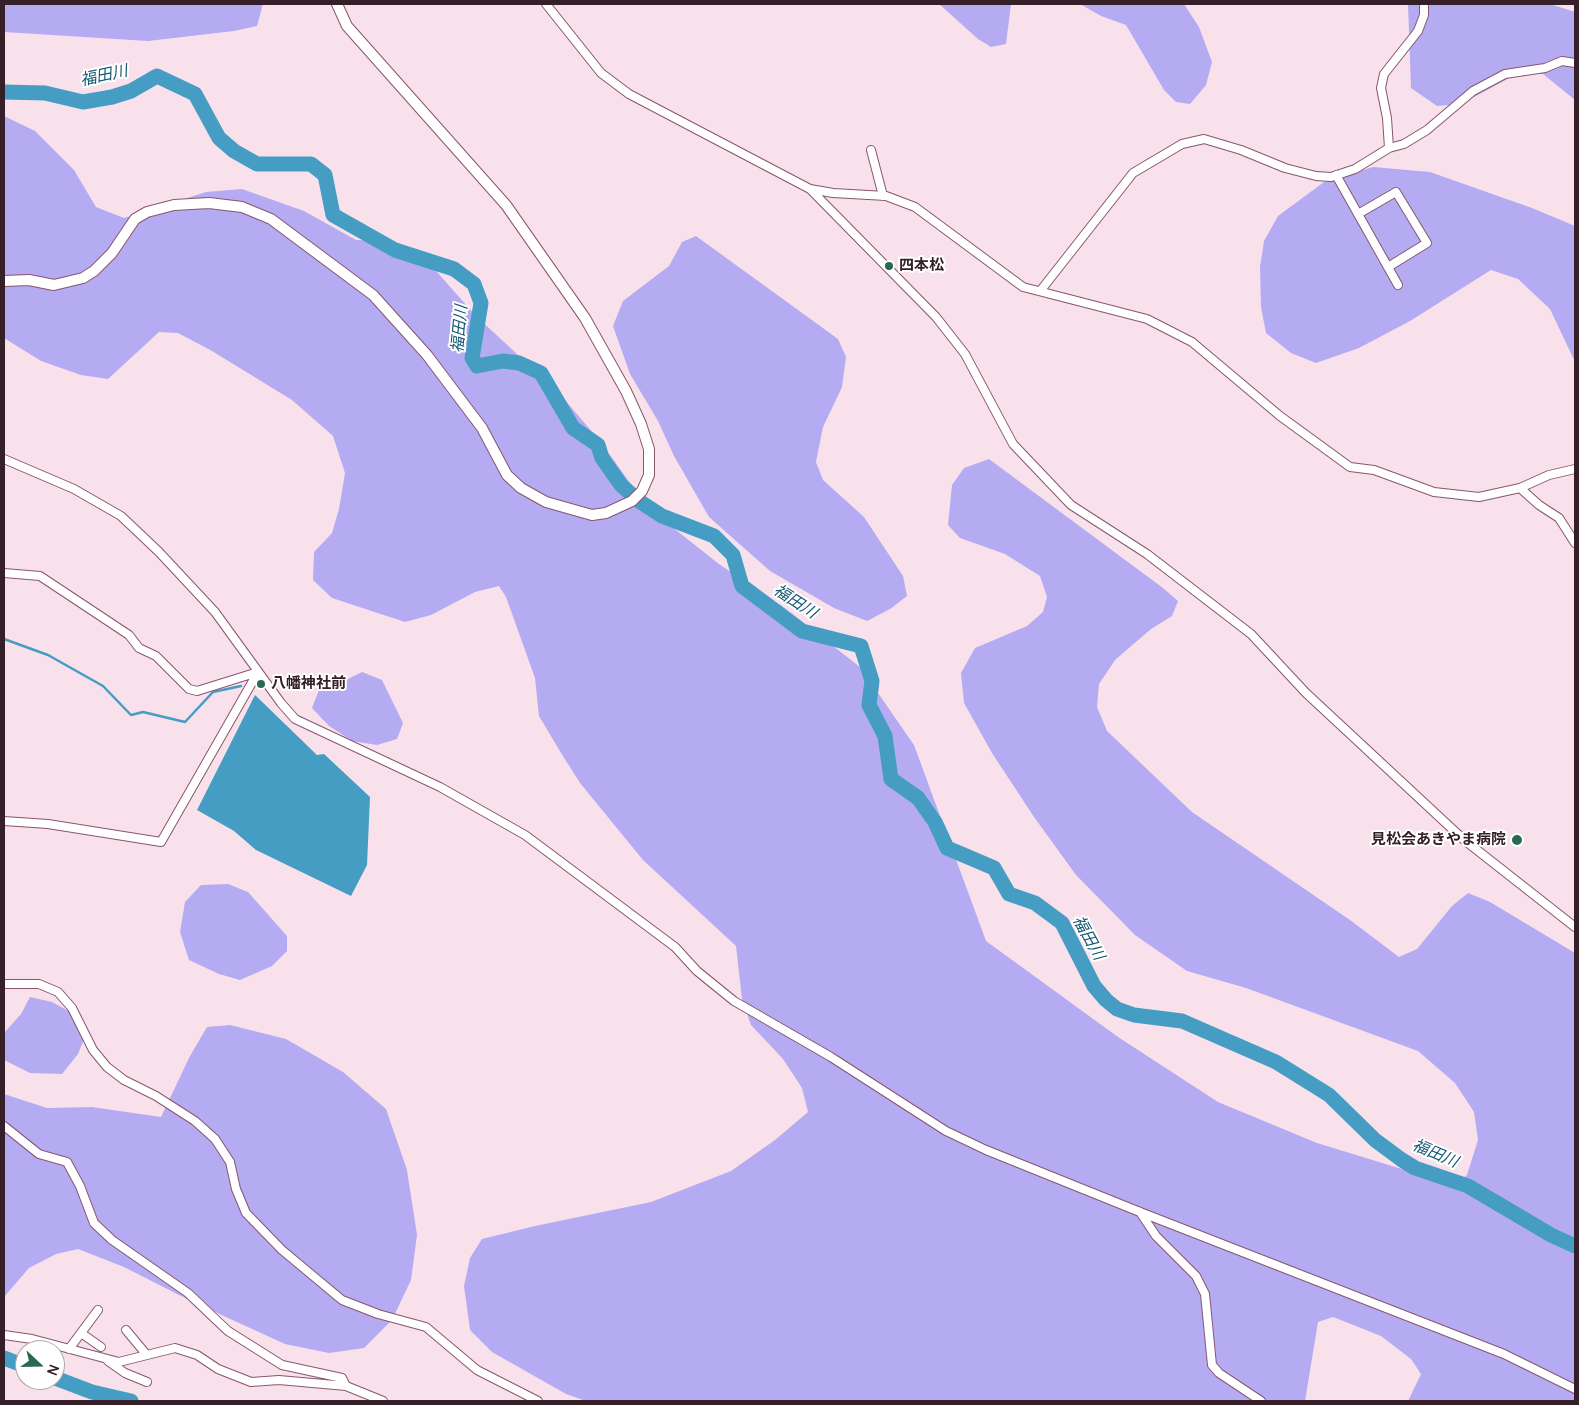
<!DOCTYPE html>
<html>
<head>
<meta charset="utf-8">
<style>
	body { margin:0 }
	#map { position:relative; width:1579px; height:1405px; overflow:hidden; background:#f9e1ec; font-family:Manrope,sans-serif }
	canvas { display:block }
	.frame { position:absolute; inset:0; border:5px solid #35202a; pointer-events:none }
	.north { position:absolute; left:15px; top:1340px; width:50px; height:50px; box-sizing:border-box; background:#fff; border:1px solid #aea6aa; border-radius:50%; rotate:111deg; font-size:14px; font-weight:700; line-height:20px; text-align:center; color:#35202a }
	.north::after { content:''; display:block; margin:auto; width:18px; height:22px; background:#2a6854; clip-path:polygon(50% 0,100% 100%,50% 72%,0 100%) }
</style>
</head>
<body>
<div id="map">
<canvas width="1579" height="1405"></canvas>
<div class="frame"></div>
<div class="north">N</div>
</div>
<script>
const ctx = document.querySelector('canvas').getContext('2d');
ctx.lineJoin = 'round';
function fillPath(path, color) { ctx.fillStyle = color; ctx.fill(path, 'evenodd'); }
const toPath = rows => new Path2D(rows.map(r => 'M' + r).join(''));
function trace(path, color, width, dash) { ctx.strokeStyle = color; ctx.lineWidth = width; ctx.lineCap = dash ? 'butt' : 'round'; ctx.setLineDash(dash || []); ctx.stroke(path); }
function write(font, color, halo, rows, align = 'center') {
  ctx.font = font + ' Manrope,"Noto Sans JP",sans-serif'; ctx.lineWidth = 4; ctx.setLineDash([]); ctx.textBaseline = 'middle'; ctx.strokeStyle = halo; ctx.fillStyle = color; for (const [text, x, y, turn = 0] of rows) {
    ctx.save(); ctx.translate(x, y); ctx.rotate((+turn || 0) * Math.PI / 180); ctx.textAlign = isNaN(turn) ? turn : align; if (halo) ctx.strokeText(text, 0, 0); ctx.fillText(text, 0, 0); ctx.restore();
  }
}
fillPath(toPath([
	[4,4,263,4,257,26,234,31,148,41,4,32],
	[939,4,1011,4,1006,44,991,47,978,39],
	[1080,4,1184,4,1199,27,1212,62,1206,85,1190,104,1176,102,1164,90,1126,25,1101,16],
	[1408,4,1550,4,1575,12,1575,100,1543,74,1517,74,1461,104,1437,106,1411,88],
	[4,116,35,131,74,170,96,207,124,218,206,192,242,189,304,211,356,240,384,241,429,263,476,316,558,392,600,441,648,508,719,564,782,606,860,667,914,745,986,941,1118,1037,1218,1102,1317,1143,1454,1185,1467,1175,1478,1140,1474,1112,1455,1083,1418,1051,1246,988,1187,971,1135,935,1076,875,1034,817,992,753,964,703,961,673,975,648,1027,626,1043,612,1047,597,1040,576,1005,554,960,538,948,525,952,485,964,468,989,459,1163,588,1178,601,1172,616,1151,629,1115,660,1099,684,1097,707,1107,731,1192,812,1350,920,1399,957,1417,949,1452,906,1468,893,1490,902,1575,953,1575,1401,1408,1401,1421,1374,1411,1359,1381,1336,1333,1317,1318,1322,1305,1401,586,1401,566,1394,492,1352,470,1330,464,1286,470,1258,482,1239,535,1226,651,1202,731,1171,775,1140,808,1112,802,1088,783,1059,751,1025,742,999,736,946,643,860,580,783,561,753,539,716,535,678,506,597,499,586,475,592,431,615,405,622,332,598,313,580,314,552,332,533,339,509,345,473,333,436,292,400,212,351,178,333,159,332,108,379,81,375,41,361,4,338],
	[1373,167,1430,172,1532,208,1575,226,1575,362,1550,309,1518,279,1491,270,1410,321,1359,348,1316,363,1291,353,1266,333,1261,307,1260,267,1264,241,1278,216,1324,182],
	[696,236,838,339,846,357,842,387,823,427,816,462,823,480,864,517,903,576,907,596,890,609,867,621,834,608,770,571,709,517,674,456,658,421,630,374,613,326,623,301,669,266,682,242],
	[362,672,382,680,403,723,397,739,377,745,352,741,329,726,312,708,319,690,336,685],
	[228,884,248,892,287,936,287,951,272,966,240,980,219,974,189,960,180,932,185,902,201,885],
	[30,997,52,1002,76,1015,86,1034,78,1054,62,1074,30,1073,4,1060,4,1033,21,1014],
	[230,1025,286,1039,343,1072,386,1109,407,1170,417,1235,411,1280,392,1320,364,1348,329,1353,285,1344,191,1301,124,1267,78,1249,56,1254,29,1268,4,1297,4,1094,47,1108,92,1107,161,1117,190,1056,207,1027]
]), '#b4abf2');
fillPath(toPath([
	[255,695,317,755,324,754,370,797,367,865,351,896,256,850,234,831,197,810]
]), '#459dc3');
trace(toPath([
	[4,639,48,655,103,686,131,715,143,712,185,722,213,692,241,686]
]), '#459dc3', 2.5);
trace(toPath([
	[4,92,45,93,83,102,112,97,131,91,157,76,195,94,219,138,234,151,257,164,311,164,325,175,333,215,395,250,454,269,474,284,481,303,472,358,477,366,503,361,519,363,541,373,573,428,598,445,602,458,621,485,639,501,662,516,714,536,733,555,742,586,802,631,861,646,872,681,869,705,885,736,891,779,918,798,935,822,947,848,994,868,1009,894,1035,903,1062,923,1094,986,1106,1000,1117,1009,1134,1015,1182,1021,1276,1062,1329,1095,1375,1140,1402,1160,1415,1168,1468,1186,1551,1235,1575,1246],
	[4,1358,25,1366],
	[55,1378,92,1392,131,1401]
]), '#459dc3', 15);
const minor = toPath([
	[546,4,601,73,629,94,810,189,936,317,965,354,1013,444,1071,505,1147,554,1251,634,1306,693,1463,839,1575,927],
	[1389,148,1387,118,1381,88,1384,74,1418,31,1424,15,1424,4],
	[871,150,883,196],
	[1336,175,1398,285],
	[810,189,833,193,886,196,915,207,1023,287,1147,319,1192,342,1280,416,1350,467,1374,470,1434,492,1479,497,1520,488,1549,475,1575,469],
	[1358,214,1396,192,1427,243,1388,267],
	[1041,290,1133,173,1182,144,1204,139,1241,150,1285,168,1316,176,1331,177,1355,169,1389,148,1404,144,1427,130,1473,91,1505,74,1545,68,1562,61,1575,63],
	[4,459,74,489,121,516,159,552,215,612,281,703,295,719,440,787,525,835,675,947,697,971,734,1001,831,1057,946,1131,986,1150,1140,1212,1504,1354,1575,1389],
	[1520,488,1539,505,1559,518,1575,543],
	[4,573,40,576,129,635,139,648,156,656,189,689,197,691,258,672],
	[4,821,48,824,161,842,258,672],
	[4,984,39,984,58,992,72,1008,93,1050,107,1067,124,1080,156,1096,195,1121,215,1139,230,1162,236,1189,246,1213,282,1250,342,1300,378,1314,426,1327,477,1370,538,1401],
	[4,1126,39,1154,67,1162,80,1186,94,1223,112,1240,188,1293,228,1331,282,1365,342,1378,346,1386],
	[1140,1212,1156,1236,1196,1276,1205,1294,1212,1365,1219,1373,1261,1401],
	[126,1330,146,1354],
	[81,1333,101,1347],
	[4,1335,32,1339,119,1362,175,1348,197,1355,218,1369,251,1382,279,1380,346,1386,383,1401],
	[69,1349,98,1310],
	[108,1361,125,1373,147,1382]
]);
const tertiary = toPath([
	[4,281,29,280,54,285,83,278,94,271,112,253,135,219,147,212,174,205,209,203,242,207,271,219,373,295,427,355,482,428,507,475,521,488,546,502,592,515,606,513,632,501,642,491,649,475,649,449,641,424,626,391,585,318,506,205,347,26,337,4]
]);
trace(minor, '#88556e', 10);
trace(tertiary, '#88556e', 12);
trace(minor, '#fff', 8);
trace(tertiary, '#fff', 10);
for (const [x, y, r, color] of [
	[889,266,5,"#2a6854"],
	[261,684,5,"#2a6854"],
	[1517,840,6,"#2a6854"]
]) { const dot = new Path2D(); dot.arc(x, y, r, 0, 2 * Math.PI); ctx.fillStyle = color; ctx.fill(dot); trace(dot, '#fff', 2); }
write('bold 15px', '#35202a', '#fff', [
	["四本松",899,266],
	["八幡神社前",271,684],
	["見松会あきやま病院",1506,840,"right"]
], 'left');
write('italic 16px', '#145974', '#fff', [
	["福田川",104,76,-12],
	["福田川",460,329,-85],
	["福田川",795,602,33],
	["福田川",1088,938,61],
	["福田川",1435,1154,23]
]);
</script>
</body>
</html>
